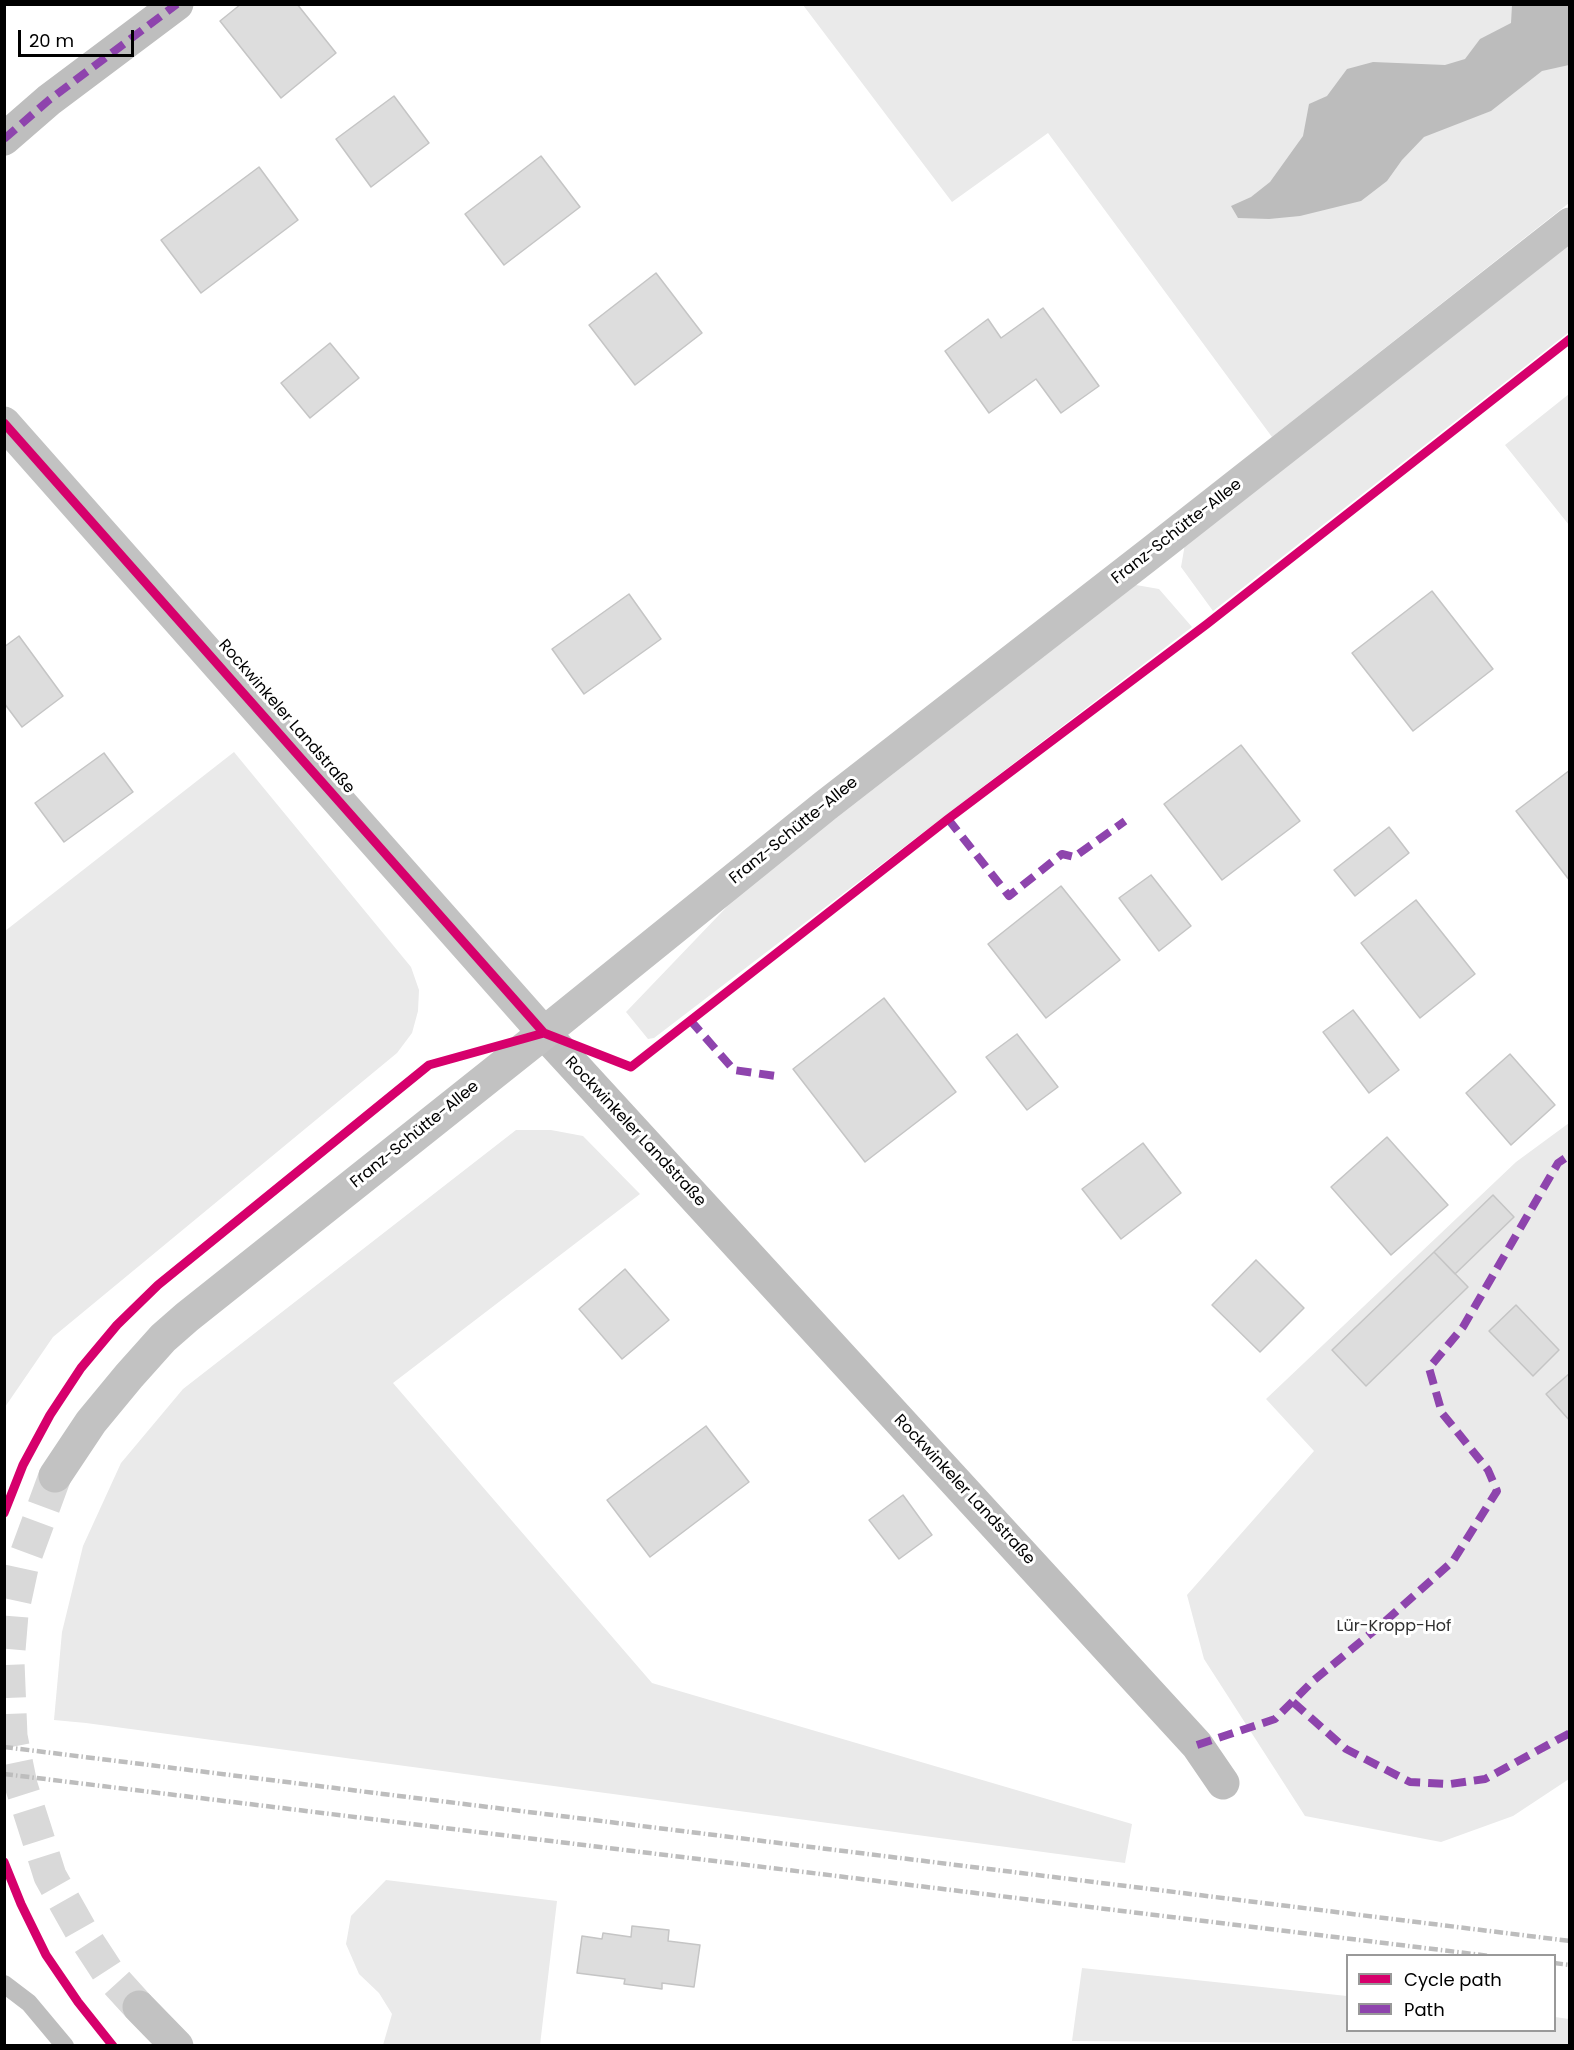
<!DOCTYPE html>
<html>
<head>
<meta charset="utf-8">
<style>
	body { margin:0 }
	#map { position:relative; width:1574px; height:2050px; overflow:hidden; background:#fff; font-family:Poppins,sans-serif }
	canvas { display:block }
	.frame { position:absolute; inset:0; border:6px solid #000; pointer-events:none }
	.legend { position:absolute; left:1346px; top:1954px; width:210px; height:78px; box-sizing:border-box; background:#fff; border:2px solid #999; margin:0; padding:8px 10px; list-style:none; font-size:18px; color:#000 }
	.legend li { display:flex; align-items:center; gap:12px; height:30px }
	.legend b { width:30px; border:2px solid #999 }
	.scale { position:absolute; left:18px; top:30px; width:116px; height:27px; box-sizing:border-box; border:3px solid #000; border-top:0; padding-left:8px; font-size:18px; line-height:21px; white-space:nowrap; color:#000; -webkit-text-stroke:4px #fff; paint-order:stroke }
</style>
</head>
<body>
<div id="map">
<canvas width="1574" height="2050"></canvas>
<div class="frame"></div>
<ul class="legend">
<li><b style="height:8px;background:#d6006c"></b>Cycle path</li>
<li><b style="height:8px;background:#8e44ad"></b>Path</li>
</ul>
<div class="scale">20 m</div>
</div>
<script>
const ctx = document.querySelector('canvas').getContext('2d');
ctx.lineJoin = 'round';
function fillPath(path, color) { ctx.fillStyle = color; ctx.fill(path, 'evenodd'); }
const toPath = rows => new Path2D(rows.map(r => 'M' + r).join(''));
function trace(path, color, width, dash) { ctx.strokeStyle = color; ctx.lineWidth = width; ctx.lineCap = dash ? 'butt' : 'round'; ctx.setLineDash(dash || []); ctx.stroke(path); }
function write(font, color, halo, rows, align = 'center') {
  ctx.font = font + ' Poppins,sans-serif'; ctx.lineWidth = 6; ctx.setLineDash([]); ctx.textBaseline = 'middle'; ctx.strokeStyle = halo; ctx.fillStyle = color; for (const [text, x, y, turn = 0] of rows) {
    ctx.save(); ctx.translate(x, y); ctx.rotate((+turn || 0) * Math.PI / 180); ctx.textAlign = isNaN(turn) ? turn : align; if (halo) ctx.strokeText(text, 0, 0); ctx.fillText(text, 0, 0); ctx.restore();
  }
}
fillPath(toPath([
	[803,5,1569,5,1569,203,1272,437,1048,133,952,202],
	[1569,243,1569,332,1213,611,1181,567,1185,544],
	[1569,394,1569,525,1505,445],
	[1136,585,1159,589,1192,627,654,1038,648,1039,626,1012,741,892],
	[234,752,411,967,419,990,418,1011,412,1033,397,1053,53,1337,5,1407,5,931],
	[1569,1123,1569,1779,1513,1816,1441,1842,1305,1816,1204,1659,1187,1595,1314,1451,1266,1399,1516,1162],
	[516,1130,551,1130,583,1136,640,1194,393,1383,652,1683,1132,1824,1125,1863,86,1723,54,1720,62,1632,83,1546,121,1463,183,1389],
	[386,1880,557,1901,540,2045,383,2045,392,2014,379,1993,359,1974,346,1944,351,1916],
	[1082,1968,1347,1996,1348,2030,1554,2030,1555,2017,1569,2019,1569,2045,1072,2041]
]), '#eaeaea');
fillPath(toPath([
	[1512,5,1569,5,1569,65,1542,71,1491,111,1424,137,1402,160,1387,181,1361,201,1300,216,1269,219,1238,218,1231,206,1251,197,1270,182,1303,136,1309,104,1327,96,1347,69,1373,62,1445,65,1465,59,1480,39,1511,23]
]), '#bcbcbc');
const building = toPath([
	[241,4,297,4,336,53,281,98,220,21,241,4],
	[394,96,429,143,371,187,336,139,394,96],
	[541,156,580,207,504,265,465,214,541,156],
	[259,167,298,220,201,293,161,240,259,167],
	[656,273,702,333,635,385,589,325,656,273],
	[1043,308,1099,386,1061,413,1036,379,989,413,945,351,988,319,1001,338,1043,308],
	[330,343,359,378,310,418,281,383,330,343],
	[1432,591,1493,669,1413,731,1352,653,1432,591],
	[629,594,661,639,584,694,552,649,629,594],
	[19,636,63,696,22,727,4,703,4,647,19,636],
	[1241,745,1300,821,1222,880,1164,804,1241,745],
	[104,753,133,792,64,842,35,803,104,753],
	[1570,770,1570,881,1516,811,1570,770],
	[1389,827,1409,853,1355,896,1334,870,1389,827],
	[1151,875,1191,926,1159,951,1119,898,1151,875],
	[1061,886,1120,960,1046,1018,988,944,1061,886],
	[1416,900,1475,974,1420,1018,1361,943,1416,900],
	[884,998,956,1092,865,1162,793,1069,884,998],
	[1353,1010,1399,1070,1369,1093,1323,1032,1353,1010],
	[1017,1034,1058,1087,1027,1110,986,1057,1017,1034],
	[1510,1054,1555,1105,1511,1145,1466,1093,1510,1054],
	[1387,1137,1448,1205,1391,1255,1331,1187,1387,1137],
	[1143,1143,1181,1193,1121,1239,1082,1189,1143,1143],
	[1493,1195,1514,1217,1455,1274,1434,1252,1493,1195],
	[1434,1252,1468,1287,1366,1386,1332,1350,1434,1252],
	[1256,1260,1304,1308,1260,1352,1212,1305,1256,1260],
	[625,1269,669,1320,622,1359,579,1309,625,1269],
	[1516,1305,1559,1350,1533,1376,1489,1331,1516,1305],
	[1570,1373,1570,1421,1546,1394,1570,1373],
	[706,1426,749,1482,650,1557,607,1500,706,1426],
	[903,1495,932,1535,899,1559,869,1520,903,1495],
	[632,1926,669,1930,668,1941,700,1945,694,1987,662,1983,662,1989,624,1984,625,1979,577,1973,582,1936,602,1939,603,1933,631,1937,632,1926]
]);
fillPath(building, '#ddd');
trace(building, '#c5c5c5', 1.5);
trace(toPath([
	[55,1476,23,1563,12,1614,8,1662,11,1736,21,1785,50,1876,81,1931,109,1974,139,2007]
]), '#d9d9d9', 33, [33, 16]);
trace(toPath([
	[4,1984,29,2003,65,2046]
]), '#bebebe', 18);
trace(toPath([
	[4,139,49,100,177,4],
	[544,1033,1197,1745,1223,1783]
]), '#bebebe', 33);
trace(toPath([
	[4,423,544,1033],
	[55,1476,91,1422,129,1376,163,1338,187,1317,544,1033,825,806,1152,552,1570,224],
	[139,2007,177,2046]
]), '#c2c2c2', 33);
trace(toPath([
	[4,1747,1570,1941],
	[4,1774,1490,1956],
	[1554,1963,1570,1965]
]), '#bdbdbd', 4.5, [9, 3, 1.5, 3]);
trace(toPath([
	[4,139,49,100,177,4],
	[948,819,1009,896,1062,854,1074,857,1125,821],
	[690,1020,734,1070,776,1076],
	[1293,1702,1346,1749,1410,1782,1450,1784,1485,1779,1570,1733],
	[1197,1745,1275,1719,1313,1681,1381,1625,1453,1561,1497,1491,1488,1470,1442,1413,1429,1368,1463,1327,1558,1163,1570,1155]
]), '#8e44ad', 8, [15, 8]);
trace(toPath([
	[4,423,544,1033],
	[4,1513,23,1465,50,1415,81,1368,117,1325,158,1285,429,1065,544,1033,631,1067,948,819,1207,624,1570,339],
	[4,1862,21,1904,46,1955,78,2002,113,2046]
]), '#d6006c', 9);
write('16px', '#000', '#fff', [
	["Franz-Schütte-Allee",1177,532,-38],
	["Rockwinkeler Landstraße",286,717,49],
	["Franz-Schütte-Allee",794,831,-39],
	["Rockwinkeler Landstraße",635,1132,47],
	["Franz-Schütte-Allee",415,1135,-39],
	["Rockwinkeler Landstraße",964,1490,47]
]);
write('16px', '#303030', '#fff', [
	["Lür-Kropp-Hof",1394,1627]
]);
</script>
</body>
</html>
